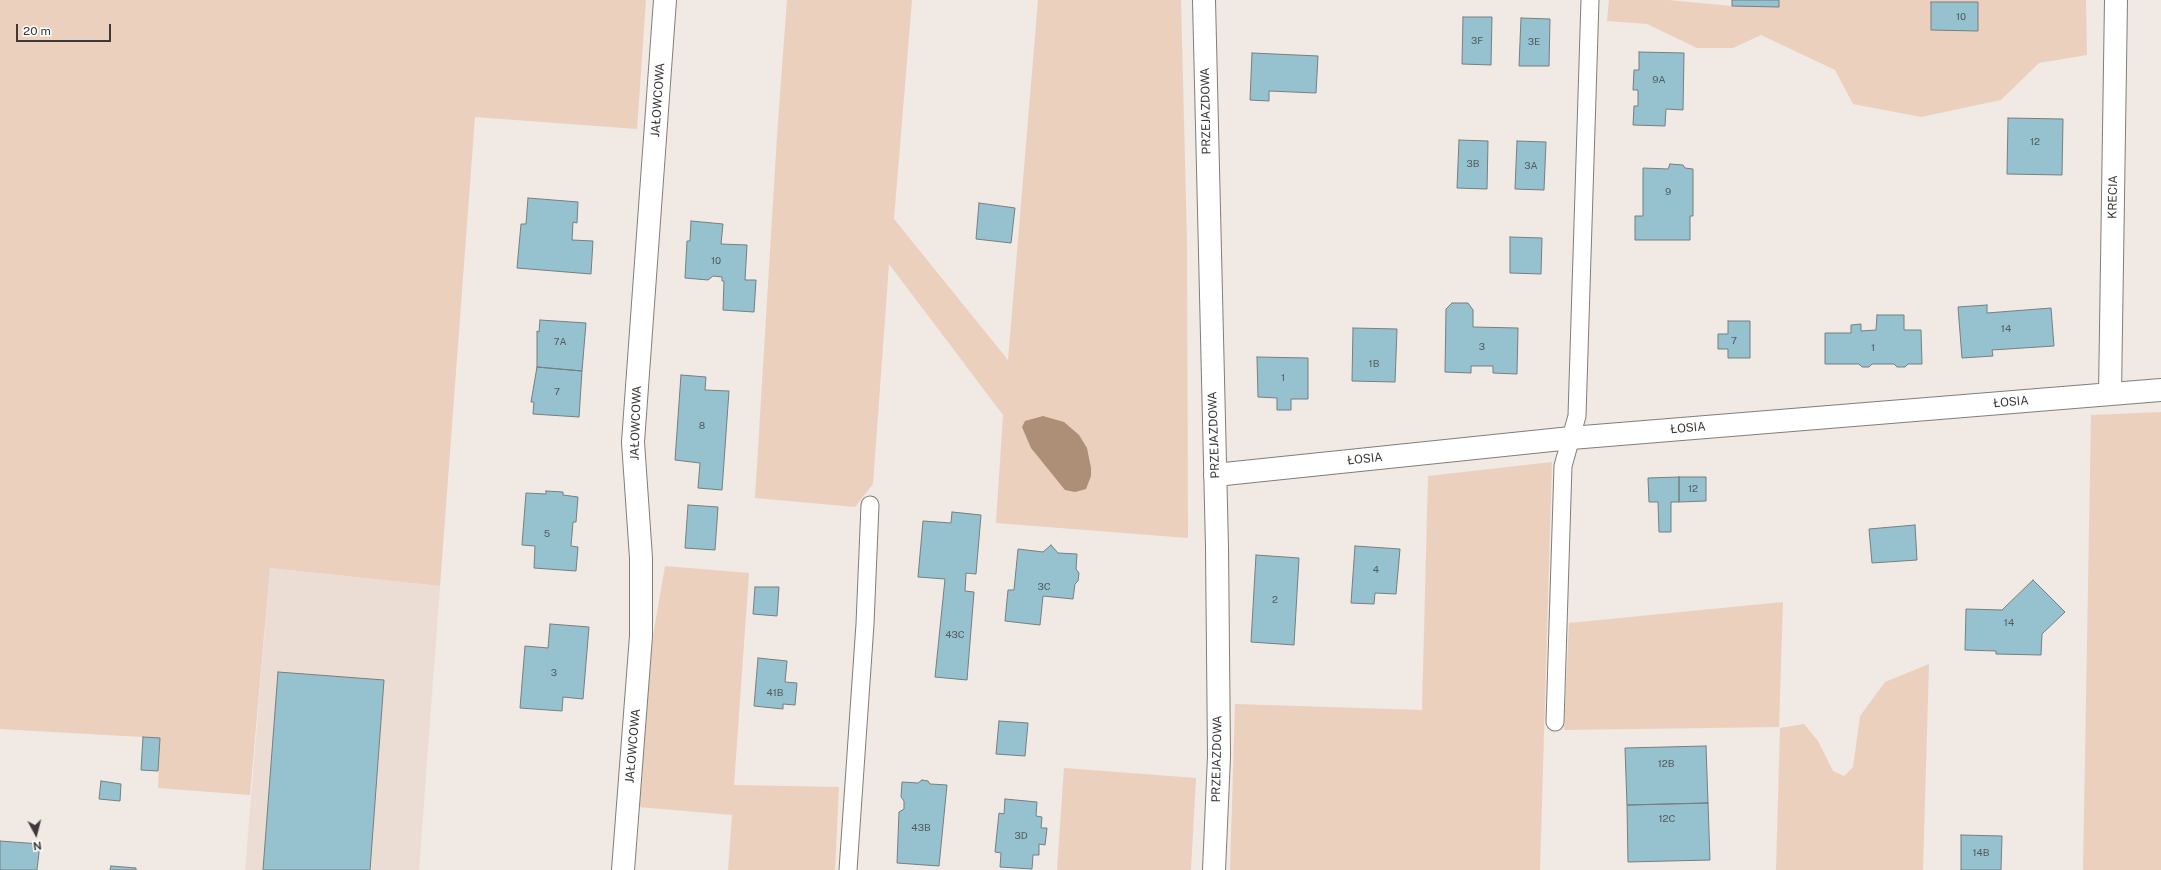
<!DOCTYPE html>
<html>
<head>
<meta charset="utf-8">
<style>
	body { margin:0 }
	#map { position:relative; width:2161px; height:870px; overflow:hidden; background:#f0e9e4; font-family:"Public Sans",sans-serif }
	canvas { display:block }
	.north { position:absolute; left:16px; top:814px; width:40px; height:40px; -webkit-text-stroke:3px #fff; paint-order:stroke; rotate:173deg; font-size:11px; font-weight:700; line-height:16px; text-align:center; color:#3c3938 }
	.north::after { content:''; display:block; margin:auto; width:14px; height:18px; background:#3c3938; clip-path:polygon(50% 0,100% 100%,50% 72%,0 100%) }
	.scale { position:absolute; left:16px; top:24px; width:95px; height:18px; box-sizing:border-box; border:2px solid #3c3938; border-top:0; padding-left:5px; font-size:12px; line-height:14px; white-space:nowrap; color:#3c3938; -webkit-text-stroke:3px #fff; paint-order:stroke }
</style>
</head>
<body>
<div id="map">
<canvas width="2161" height="870"></canvas>
<div class="north">N</div>
<div class="scale">20 m</div>
</div>
<script>
const ctx = document.querySelector('canvas').getContext('2d');
ctx.lineJoin = 'round';
function fillPath(path, color) { ctx.fillStyle = color; ctx.fill(path, 'evenodd'); }
const toPath = rows => new Path2D(rows.map(r => 'M' + r).join(''));
function trace(path, color, width, dash) { ctx.strokeStyle = color; ctx.lineWidth = width; ctx.lineCap = dash ? 'butt' : 'round'; ctx.setLineDash(dash || []); ctx.stroke(path); }
function write(font, color, halo, rows, align = 'center') {
  ctx.font = font + ' "Public Sans",sans-serif'; ctx.lineWidth = 3.5; ctx.setLineDash([]); ctx.textBaseline = 'middle'; ctx.strokeStyle = halo; ctx.fillStyle = color; for (const [text, x, y, turn = 0] of rows) {
    ctx.save(); ctx.translate(x, y); ctx.rotate((+turn || 0) * Math.PI / 180); ctx.textAlign = isNaN(turn) ? turn : align; if (halo) ctx.strokeText(text, 0, 0); ctx.fillText(text, 0, 0); ctx.restore();
  }
}
fillPath(toPath([
	[270,568,440,586,419,870,245,870]
]), '#ebddd4');
fillPath(toPath([
	[0,0,646,0,637,129,475,117,440,586,270,568,250,795,158,788,160,738,0,729],
	[787,0,912,0,894,219,1008,360,1038,0,1181,0,1187,242,1188,538,996,523,1003,415,889,264,873,484,855,507,755,498,777,136],
	[1609,0,1668,0,1732,6,1762,2,1763,0,2086,0,2087,55,2039,63,2001,100,1921,117,1853,104,1835,70,1761,35,1733,48,1697,48,1647,24,1607,21],
	[2161,412,2161,870,2083,870,2091,415],
	[1552,462,1540,870,1230,870,1235,704,1422,710,1428,476],
	[665,566,749,573,734,785,839,787,835,870,728,870,732,815,638,807,653,636],
	[1783,602,1779,727,1564,730,1569,623],
	[1929,664,1923,870,1776,870,1780,728,1804,724,1818,741,1833,771,1844,776,1853,767,1860,716,1885,682],
	[1064,768,1196,778,1191,870,1057,870]
]), '#ebd0be');
fillPath(toPath([
	[1043,416,1064,422,1079,435,1087,448,1091,468,1091,476,1086,489,1075,492,1065,490,1031,448,1022,427,1025,421]
]), '#ad8e77');
const building = toPath([
	[1732,0,1779,0,1779,7,1732,6,1732,0],
	[1931,2,1978,2,1978,31,1931,30,1931,2],
	[1463,17,1492,17,1491,65,1462,64,1463,17],
	[1521,18,1550,19,1549,66,1519,66,1521,18],
	[1639,52,1684,53,1683,110,1666,109,1665,126,1633,125,1634,106,1638,106,1638,90,1633,90,1634,70,1639,70,1639,52],
	[1252,53,1318,56,1316,93,1269,91,1269,101,1250,100,1252,53],
	[2008,118,2063,119,2062,175,2007,174,2008,118],
	[1459,140,1488,141,1487,189,1457,188,1459,140],
	[1517,141,1546,142,1544,190,1515,189,1517,141],
	[1670,164,1683,165,1685,168,1693,169,1693,216,1690,216,1690,240,1635,240,1635,216,1643,216,1643,168,1668,169,1670,164],
	[528,198,578,202,577,223,573,222,572,240,593,241,591,274,517,268,521,224,526,224,528,198],
	[979,203,1015,208,1011,243,976,239,979,203],
	[691,221,723,224,721,244,747,245,745,280,756,280,754,312,723,310,724,281,722,281,722,277,713,276,708,280,685,278,687,241,690,241,691,221],
	[1510,237,1542,238,1541,274,1510,273,1510,237],
	[1452,303,1468,303,1473,310,1473,327,1518,328,1517,374,1493,373,1493,366,1471,366,1471,373,1445,372,1446,309,1452,303],
	[1987,305,1987,313,2051,308,2054,346,1992,350,1993,356,1962,358,1958,307,1987,305],
	[1877,315,1904,315,1904,330,1921,330,1922,364,1908,364,1905,367,1897,367,1894,364,1872,364,1869,367,1862,367,1859,364,1825,364,1825,333,1851,333,1851,325,1861,324,1861,331,1876,330,1877,315],
	[540,320,586,323,582,371,537,367,537,331,539,332,540,320],
	[1728,321,1750,321,1750,358,1728,358,1728,349,1718,349,1718,334,1728,334,1728,321],
	[1353,328,1397,329,1395,382,1352,381,1353,328],
	[1257,357,1308,358,1308,399,1291,399,1291,410,1277,410,1277,398,1258,397,1257,357],
	[537,367,582,371,579,417,533,414,534,402,531,402,537,367],
	[681,375,706,377,705,390,729,391,722,490,698,488,700,463,675,460,681,375],
	[1679,477,1706,477,1706,501,1679,502,1679,477],
	[1679,477,1679,502,1671,502,1671,532,1659,532,1658,502,1649,502,1648,478,1679,477],
	[546,491,563,492,563,495,578,497,576,522,573,522,571,546,578,547,576,571,534,568,535,546,522,545,526,493,546,494,546,491],
	[688,505,718,507,715,550,685,548,688,505],
	[952,512,981,515,976,574,966,573,965,591,974,592,967,680,935,677,945,579,918,577,923,521,951,523,952,512],
	[1915,525,1917,560,1872,563,1869,529,1915,525],
	[1051,545,1058,553,1077,554,1076,569,1079,573,1078,581,1075,584,1073,599,1043,596,1040,625,1005,621,1008,590,1014,590,1018,549,1043,552,1051,545],
	[1355,546,1400,549,1396,594,1375,593,1374,604,1351,603,1355,546],
	[1256,555,1299,558,1294,645,1251,642,1256,555],
	[2033,580,2065,612,2042,634,2041,655,1996,654,1996,651,1965,650,1966,609,2002,610,2033,580],
	[755,587,779,587,777,616,753,614,755,587],
	[550,624,589,627,583,699,563,697,562,711,520,708,525,646,548,648,550,624],
	[758,658,787,661,785,682,797,683,795,705,783,704,783,709,754,706,758,658],
	[278,672,384,680,370,870,263,870,278,672],
	[999,721,1028,723,1025,756,996,754,999,721],
	[143,737,160,738,158,771,141,770,143,737],
	[1706,746,1708,803,1627,805,1625,748,1706,746],
	[922,780,928,781,930,784,947,785,939,866,897,863,899,812,904,809,904,801,901,797,902,782,918,783,922,780],
	[101,781,121,784,120,801,99,799,101,781],
	[1005,799,1037,802,1036,816,1042,817,1041,828,1047,828,1045,845,1039,844,1039,855,1033,855,1032,869,1000,867,1001,853,995,852,999,813,1004,814,1005,799],
	[1708,803,1710,860,1628,862,1627,805,1708,803],
	[1961,835,2002,836,2001,870,1961,870,1961,835],
	[0,841,40,844,37,870,0,870,0,841],
	[111,866,136,868,136,870,110,870,111,866]
]);
fillPath(building, '#96c2cf');
trace(building, '#767e80', 1);
const service = toPath([
	[1555,722,1563,466,1577,416,1590,0],
	[848,870,865,624,870,505]
]);
const minor = toPath([
	[2110,394,2116,0],
	[1215,475,1571,438,2161,390],
	[623,870,641,636,641,558,633,442,665,0]
]);
const tertiary = toPath([
	[1204,0,1217,547,1219,756,1214,870]
]);
trace(service, '#837d78', 19);
trace(minor, '#837d78', 24);
trace(tertiary, '#837d78', 24);
trace(service, '#fff', 17);
trace(minor, '#fff', 22);
trace(tertiary, '#fff', 22);
write('10px', '#525b5e', null, [
	["10",1961,17],
	["3F",1477,41],
	["3E",1534,42],
	["9A",1659,80],
	["12",2035,142],
	["3B",1473,164],
	["3A",1531,166],
	["9",1668,192],
	["10",716,261],
	["14",2006,329],
	["7",1734,341],
	["7A",560,342],
	["3",1482,347],
	["1",1873,348],
	["1B",1374,364],
	["1",1283,378],
	["7",557,392],
	["8",702,426],
	["12",1693,489],
	["5",547,534],
	["4",1376,570],
	["3C",1044,587],
	["2",1275,600],
	["14",2009,623],
	["43C",955,635],
	["3",554,673],
	["41B",775,693],
	["12B",1666,764],
	["12C",1667,819],
	["43B",921,828],
	["3D",1021,836],
	["14B",1981,853]
]);
write('12px', '#3c3938', '#fff', [
	["JAŁOWCOWA",658,100,-86],
	["PRZEJAZDOWA",1206,111,-91],
	["KRECIA",2113,197,-89],
	["ŁOSIA",2011,402,-5],
	["JAŁOWCOWA",636,423,-88],
	["ŁOSIA",1688,428,-5],
	["PRZEJAZDOWA",1214,435,-92],
	["ŁOSIA",1365,459,-6],
	["JAŁOWCOWA",633,746,-85],
	["PRZEJAZDOWA",1217,759,-89]
]);
</script>
</body>
</html>
